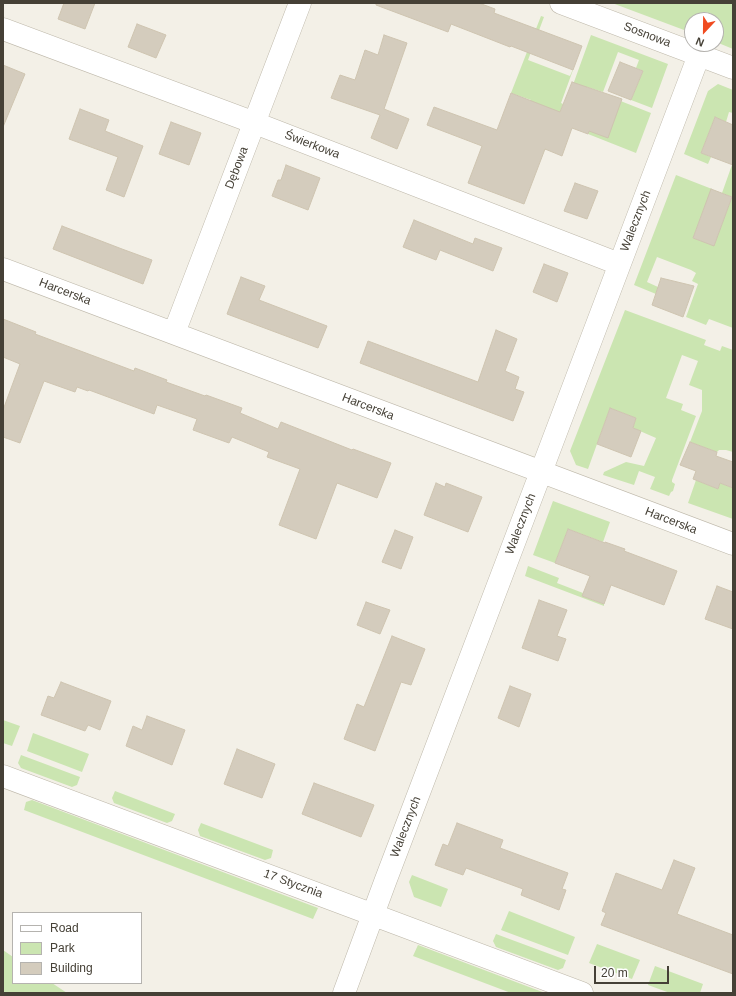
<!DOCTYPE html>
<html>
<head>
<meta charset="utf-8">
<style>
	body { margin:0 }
	#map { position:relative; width:736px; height:996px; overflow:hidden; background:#f3f0e7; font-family:Helvetica,sans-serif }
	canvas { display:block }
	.frame { position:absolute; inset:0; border:4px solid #454036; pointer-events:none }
	.legend { position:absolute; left:12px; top:912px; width:130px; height:72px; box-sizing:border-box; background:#fff; border:1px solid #b5b3af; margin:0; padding:5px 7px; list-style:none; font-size:12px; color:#454036 }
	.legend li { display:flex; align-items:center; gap:8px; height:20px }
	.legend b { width:20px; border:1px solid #b5b3af }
	.north { position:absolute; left:684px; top:12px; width:40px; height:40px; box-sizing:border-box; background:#fff; border:1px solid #b5b3af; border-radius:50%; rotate:202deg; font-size:11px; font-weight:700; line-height:16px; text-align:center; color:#454036 }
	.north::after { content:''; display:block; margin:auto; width:14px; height:18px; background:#f04b20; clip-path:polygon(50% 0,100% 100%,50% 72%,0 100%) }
	.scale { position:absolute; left:594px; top:966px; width:75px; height:18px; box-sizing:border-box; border:2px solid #454036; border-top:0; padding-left:5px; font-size:12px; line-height:14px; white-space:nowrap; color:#454036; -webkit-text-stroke:3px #fff; paint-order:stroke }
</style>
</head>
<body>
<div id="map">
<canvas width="736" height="996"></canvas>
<div class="frame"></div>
<ul class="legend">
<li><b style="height:5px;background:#fff"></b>Road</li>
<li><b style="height:11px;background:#cbe5b1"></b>Park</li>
<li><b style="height:11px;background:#d4ccbd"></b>Building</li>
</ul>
<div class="north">N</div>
<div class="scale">20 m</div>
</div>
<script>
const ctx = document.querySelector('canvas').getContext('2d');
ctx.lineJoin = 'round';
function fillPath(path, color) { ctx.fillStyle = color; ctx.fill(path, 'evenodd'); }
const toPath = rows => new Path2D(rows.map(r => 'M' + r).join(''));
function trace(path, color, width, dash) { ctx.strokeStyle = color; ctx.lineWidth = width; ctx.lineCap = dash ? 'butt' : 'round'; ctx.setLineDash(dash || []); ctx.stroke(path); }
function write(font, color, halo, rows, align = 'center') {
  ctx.font = font + ' Helvetica,sans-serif'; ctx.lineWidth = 3; ctx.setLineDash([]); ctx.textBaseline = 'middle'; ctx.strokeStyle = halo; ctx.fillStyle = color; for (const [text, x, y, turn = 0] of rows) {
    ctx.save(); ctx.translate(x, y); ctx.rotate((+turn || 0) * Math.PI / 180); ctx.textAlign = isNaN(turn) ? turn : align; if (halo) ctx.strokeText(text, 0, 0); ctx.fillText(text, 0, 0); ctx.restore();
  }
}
fillPath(toPath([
	[612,3,733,3,733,49,716,42,716,20,692,20,692,33],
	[541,16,544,17,528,60,570,76,573,69,573,70,561,103,563,104,546,150,497,131,521,128,531,100,511,93],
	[591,35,668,64,652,108,631,100,643,71,636,68,639,60,618,52,603,92,587,87,581,103,570,93],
	[718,84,733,90,733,113,729,112,726,122,715,117,701,153,711,157,708,164,684,154,708,91],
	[618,100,651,113,636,153,588,134,589,131],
	[733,162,733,328,709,319,706,325,686,317,698,284,692,281,696,273,691,270,657,257,647,282,658,287,656,294,634,285,676,175,712,189,693,238,714,245,732,197,722,193],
	[625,310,706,340,704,345,720,351,722,346,733,350,733,452,726,450,719,450,717,452,690,442,702,411,702,390,689,385,698,361,682,355,666,398,683,404,681,410,696,416,672,480,672,482,675,484,673,491,671,492,669,496,650,489,655,477,639,471,634,485,603,475,604,472,626,462,644,466,656,438,633,428,636,418,610,408,588,469,576,465,570,451],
	[696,480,718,489,720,483,733,488,733,519,688,503],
	[553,501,610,522,603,542,568,529,555,563,533,555],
	[528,566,559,578,557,583,583,593,582,596,604,604,604,606,525,576],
	[3,720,20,726,12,746,3,743],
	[33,733,89,754,82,772,27,751],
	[21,755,80,777,77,785,72,787,21,768,18,763],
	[115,791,175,814,172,821,167,823,114,803,112,798],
	[32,800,318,908,313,919,24,810,26,802],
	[201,823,273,850,271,858,265,860,200,836,198,830],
	[412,875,448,889,441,907,414,897,409,882],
	[509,911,575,937,568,955,501,930],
	[496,934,566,960,563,968,558,970,496,947,493,941],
	[597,944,640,960,632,979,589,963],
	[418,945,545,993,511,993,413,956],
	[3,950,13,957,13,983,52,983,67,993,3,993],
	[655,966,703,984,700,993,670,993,648,985]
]), '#cbe5b1');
const building = toPath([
	[64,3,95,3,85,29,58,19,64,3],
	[376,3,479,3,495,9,494,13,582,46,573,70,511,46,510,47,451,24,448,32,376,5,376,3],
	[137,24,166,35,156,58,128,47,137,24],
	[384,35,407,43,384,109,409,119,397,149,371,138,380,115,331,98,340,75,355,80,365,50,378,55,384,35],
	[620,62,643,71,631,100,608,91,620,62],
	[3,65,25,74,3,127,3,65],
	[572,82,622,99,608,138,589,131,588,134,572,128,562,156,545,149,524,204,468,183,482,146,427,125,434,107,497,130,511,93,560,112,572,82],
	[80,109,109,120,105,131,143,146,124,197,106,190,118,157,69,139,80,109],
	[715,117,733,125,733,165,701,153,715,117],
	[171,122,201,133,189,165,159,154,171,122],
	[286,165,320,178,308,210,272,196,278,180,281,180,286,165],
	[575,183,598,191,587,219,564,211,575,183],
	[711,189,732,197,714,246,693,238,711,189],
	[414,220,473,244,475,238,502,248,493,271,440,250,436,260,403,247,414,220],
	[62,226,122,249,152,260,143,284,53,249,62,226],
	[544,264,568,273,557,302,533,292,544,264],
	[241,277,265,286,259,300,327,326,318,348,227,314,241,277],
	[661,278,694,286,683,317,652,305,661,278],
	[3,319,36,332,35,334,134,371,135,368,167,380,166,382,205,396,206,395,242,408,240,413,278,429,281,422,352,450,353,449,391,463,377,498,337,483,316,539,279,525,300,469,267,457,269,452,232,437,229,443,193,430,197,419,157,405,154,414,89,390,88,391,77,387,75,392,44,381,20,443,3,437,3,410,20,364,3,357,3,319],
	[496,330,517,339,505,371,519,377,515,389,524,392,513,421,360,363,368,341,478,382,496,330],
	[610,408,636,418,633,428,641,431,631,457,597,444,610,408],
	[690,442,717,452,716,456,733,462,733,488,720,483,718,489,693,479,696,471,680,465,690,442],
	[436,483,445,487,446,483,482,497,468,532,424,515,436,483],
	[568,529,605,543,605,542,625,549,624,551,677,571,664,605,611,585,604,604,582,596,590,576,555,563,568,529],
	[395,530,413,537,401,569,382,562,395,530],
	[717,586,733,592,733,629,705,619,717,586],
	[539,600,567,610,557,636,566,639,558,661,522,648,539,600],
	[366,602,390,610,380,634,357,625,366,602],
	[392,636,425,649,411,685,401,682,375,751,344,739,357,704,364,707,392,636],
	[61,682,111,701,100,730,88,725,85,731,41,715,48,696,54,698,61,682],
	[510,686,531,694,519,727,498,718,510,686],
	[147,716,185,730,172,765,126,746,133,726,142,730,147,716],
	[237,749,275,764,262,798,224,784,237,749],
	[314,783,374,805,361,837,302,814,314,783],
	[457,823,503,840,500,848,568,873,562,889,566,890,559,910,521,895,523,889,466,868,463,875,435,865,443,844,448,846,457,823],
	[674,860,695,868,677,914,733,935,733,974,601,925,606,913,602,911,616,873,662,890,674,860]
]);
fillPath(building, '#d4ccbd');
trace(building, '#cec4b0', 1);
const street = toPath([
	[561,3,733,68],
	[3,29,255,123,619,264],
	[3,269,733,544],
	[174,333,300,3],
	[3,776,582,993],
	[344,993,385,882,541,472,699,55]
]);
trace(street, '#beb8aa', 23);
trace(street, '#fff', 22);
write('12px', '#454036', '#fff', [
	["Sosnowa",647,35,21],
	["Świerkowa",312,145,21],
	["Dębowa",237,168,-69],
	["Walecznych",636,221,-69],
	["Harcerska",65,292,21],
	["Harcerska",368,407,21],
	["Harcerska",671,521,21],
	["Walecznych",521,524,-69],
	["Walecznych",406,827,-69],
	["17 Stycznia",293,884,20]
]);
</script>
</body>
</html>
